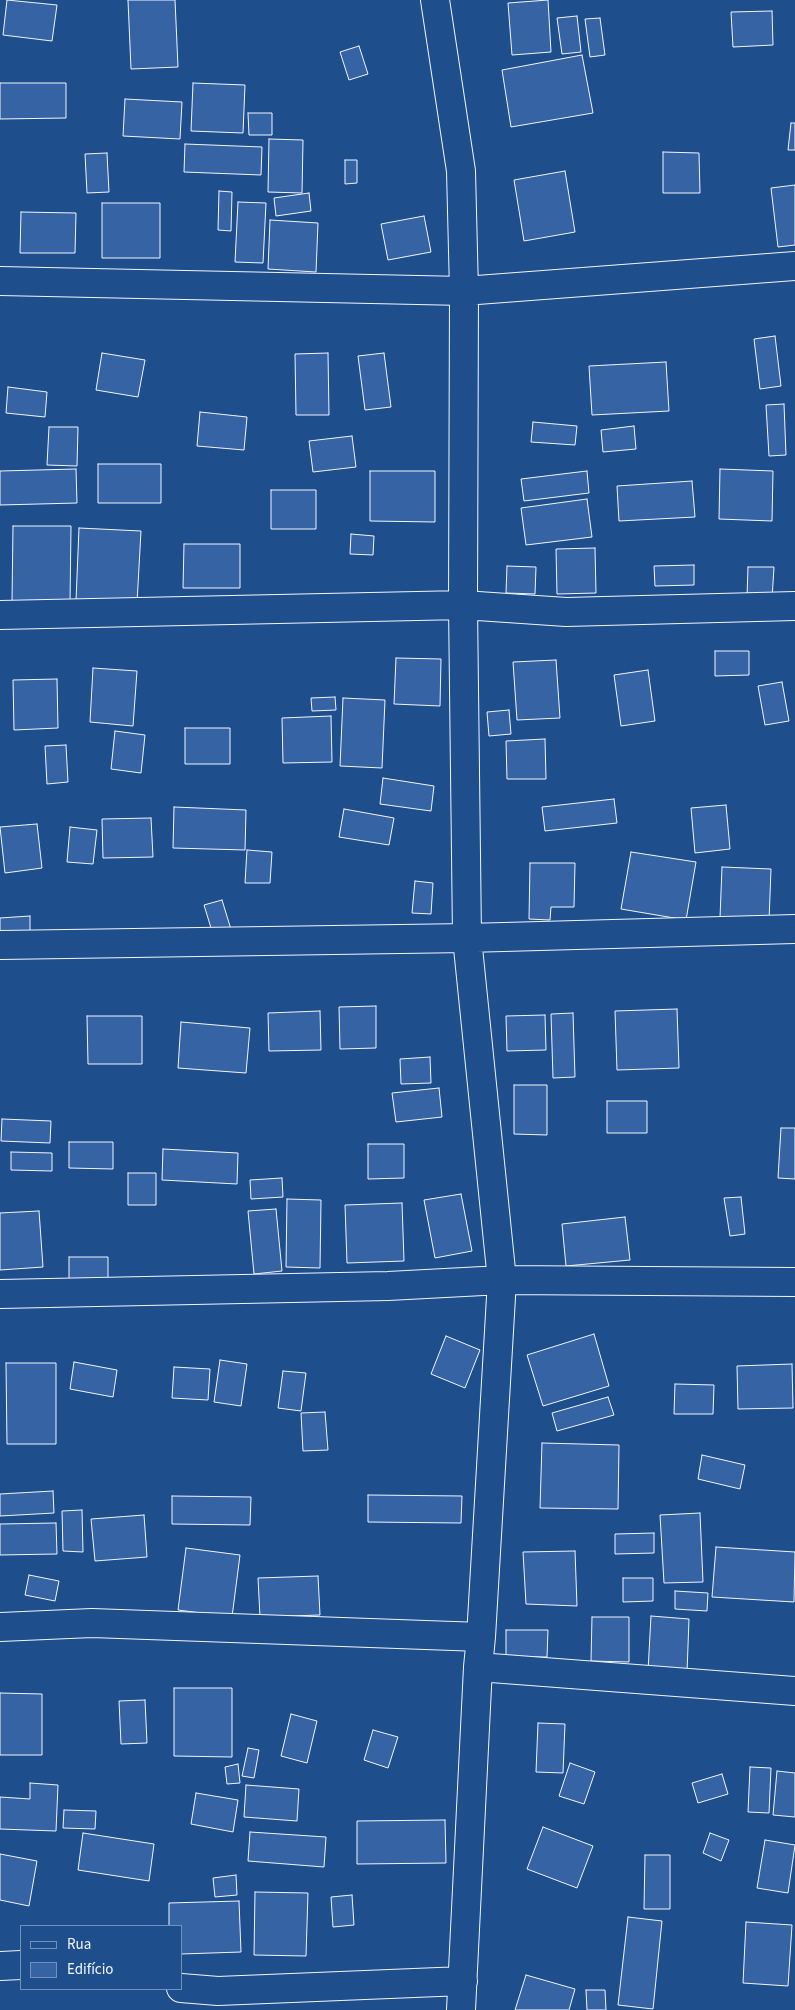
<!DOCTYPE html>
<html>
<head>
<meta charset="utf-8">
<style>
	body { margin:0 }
	#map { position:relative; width:795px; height:2010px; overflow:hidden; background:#1f4e8c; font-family:"Source Sans 3",sans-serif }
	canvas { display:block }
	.legend { position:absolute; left:20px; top:1925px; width:162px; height:65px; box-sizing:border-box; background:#1f4e8c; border:1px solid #7391ba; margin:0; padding:6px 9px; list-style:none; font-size:15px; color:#f2f6ff }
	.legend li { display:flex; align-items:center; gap:10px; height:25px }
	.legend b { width:25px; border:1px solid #7391ba }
</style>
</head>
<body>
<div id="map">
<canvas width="795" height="2010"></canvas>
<ul class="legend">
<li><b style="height:6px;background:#1f4e8c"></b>Rua</li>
<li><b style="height:14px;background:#3563a3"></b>Edifício</li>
</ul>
</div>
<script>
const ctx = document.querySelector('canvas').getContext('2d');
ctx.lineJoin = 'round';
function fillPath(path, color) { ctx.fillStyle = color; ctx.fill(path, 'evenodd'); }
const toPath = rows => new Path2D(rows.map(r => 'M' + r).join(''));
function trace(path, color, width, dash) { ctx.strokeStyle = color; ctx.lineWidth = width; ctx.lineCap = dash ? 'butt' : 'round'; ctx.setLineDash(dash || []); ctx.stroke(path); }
const building = toPath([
	[7,0,57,5,52,41,3,35,7,0],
	[128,0,175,0,178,67,131,69,128,0],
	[548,0,551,52,512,55,508,3,548,0],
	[772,11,773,45,733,47,731,12,772,11],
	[577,16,581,52,562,54,557,18,577,16],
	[600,18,605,55,590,57,585,19,600,18],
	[359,46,368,74,349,80,340,52,359,46],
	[582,55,593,113,511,127,502,70,582,55],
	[0,83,66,83,66,118,0,119,0,83],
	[193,83,245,85,243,133,191,131,193,83],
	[125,99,182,102,180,139,123,136,125,99],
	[248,113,272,113,272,135,249,135,248,113],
	[791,123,795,123,795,150,788,150,791,123],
	[269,139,303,140,302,193,268,192,269,139],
	[185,144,262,147,261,175,184,172,185,144],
	[663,152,699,153,700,193,663,193,663,152],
	[107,153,109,192,87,193,85,154,107,153],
	[345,160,357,160,357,183,345,184,345,160],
	[565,171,575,232,524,241,514,180,565,171],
	[795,185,795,245,778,247,771,188,795,185],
	[219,191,232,192,231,231,218,230,219,191],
	[309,193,311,211,276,216,274,198,309,193],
	[238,202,266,203,263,263,235,262,238,202],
	[102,203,160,203,160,258,102,258,102,203],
	[21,212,76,213,75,253,20,253,21,212],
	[424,216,431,252,388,260,381,224,424,216],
	[270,220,318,223,316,272,268,269,270,220],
	[775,336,781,386,760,389,754,339,775,336],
	[102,353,145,360,138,397,96,390,102,353],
	[328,353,329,415,296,415,295,354,328,353],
	[384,353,391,407,365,410,358,356,384,353],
	[666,362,669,411,592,415,589,366,666,362],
	[8,387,47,392,45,417,6,413,8,387],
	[784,404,786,455,769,456,766,405,784,404],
	[200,412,247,417,244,450,197,446,200,412],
	[533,422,577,426,575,445,531,442,533,422],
	[634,426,636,449,603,452,601,430,634,426],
	[49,427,78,427,77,466,47,465,49,427],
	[352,436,356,467,313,472,309,441,352,436],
	[98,464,161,464,161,503,98,503,98,464],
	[76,469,77,503,0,505,0,471,76,469],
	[720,469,773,471,772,521,719,519,720,469],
	[370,471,435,471,435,522,370,521,370,471],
	[587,471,589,493,524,501,521,479,587,471],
	[692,481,695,517,619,521,617,486,692,481],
	[271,490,316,490,316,529,271,529,271,490],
	[587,499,592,537,526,545,521,508,587,499],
	[13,526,71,526,70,603,12,602,13,526],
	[79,528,141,531,137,603,76,601,79,528],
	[351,534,374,536,373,555,350,554,351,534],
	[184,544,240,544,240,588,183,588,184,544],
	[595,548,596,593,557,594,556,549,595,548],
	[694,565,694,585,655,586,654,566,694,565],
	[507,566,536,567,535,594,506,593,507,566],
	[748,567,774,567,772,599,747,598,748,567],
	[715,651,749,651,749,675,715,676,715,651],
	[396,658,441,659,440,706,394,704,396,658],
	[556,660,560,718,517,720,513,662,556,660],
	[93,668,137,671,133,726,90,722,93,668],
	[648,670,655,721,621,726,614,675,648,670],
	[57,679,58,728,14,730,13,680,57,679],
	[782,682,789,721,765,725,758,686,782,682],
	[335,697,336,710,312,711,311,698,335,697],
	[343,698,385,700,382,768,340,766,343,698],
	[509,710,511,734,489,736,487,712,509,710],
	[331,716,332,762,283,763,282,718,331,716],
	[185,728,230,728,230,764,185,764,185,728],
	[115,731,145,735,141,773,111,769,115,731],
	[545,739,546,779,507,779,506,741,545,739],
	[66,745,68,782,47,784,45,746,66,745],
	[383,778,434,786,431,811,380,804,383,778],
	[614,799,617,823,545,831,542,807,614,799],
	[726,805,730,849,695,853,691,808,726,805],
	[174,807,246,810,245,850,173,848,174,807],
	[344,809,394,818,389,845,339,837,344,809],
	[151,818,153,857,103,858,102,819,151,818],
	[37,824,42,868,5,873,0,827,37,824],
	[70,827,97,830,93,864,67,862,70,827],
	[247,850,272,852,270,883,245,883,247,850],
	[631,852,696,862,686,920,621,909,631,852],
	[530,863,575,863,574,907,551,907,550,920,529,919,530,863],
	[722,867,771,869,769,921,720,918,722,867],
	[415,881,433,883,431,914,412,913,415,881],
	[222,900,233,936,215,941,204,905,222,900],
	[30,916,30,942,0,943,0,918,30,916],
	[376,1006,376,1048,340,1049,339,1007,376,1006],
	[677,1009,679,1068,617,1070,615,1011,677,1009],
	[320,1011,321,1050,269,1051,268,1013,320,1011],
	[573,1013,575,1077,553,1078,551,1014,573,1013],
	[545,1015,546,1050,507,1051,506,1016,545,1015],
	[87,1016,142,1016,142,1064,88,1064,87,1016],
	[181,1022,250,1028,246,1073,178,1068,181,1022],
	[430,1057,431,1083,401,1084,400,1059,430,1057],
	[514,1085,547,1085,547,1135,514,1134,514,1085],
	[439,1088,442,1117,396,1122,392,1093,439,1088],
	[607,1101,647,1101,647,1133,607,1133,607,1101],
	[2,1119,51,1121,50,1143,1,1141,2,1119],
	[781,1128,795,1128,795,1179,778,1178,781,1128],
	[69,1142,113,1142,113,1169,69,1168,69,1142],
	[368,1144,404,1144,404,1178,368,1179,368,1144],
	[163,1149,238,1153,237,1184,162,1180,163,1149],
	[11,1152,52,1153,52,1171,11,1170,11,1152],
	[128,1173,156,1173,156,1205,128,1205,128,1173],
	[282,1178,283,1197,251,1199,250,1180,282,1178],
	[461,1194,472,1251,435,1258,424,1200,461,1194],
	[741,1197,745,1234,730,1236,724,1198,741,1197],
	[287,1199,321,1200,320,1268,286,1267,287,1199],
	[402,1203,404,1261,347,1263,345,1205,402,1203],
	[276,1209,282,1271,254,1274,248,1211,276,1209],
	[39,1211,43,1267,0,1270,0,1213,39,1211],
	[625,1217,630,1260,566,1266,562,1224,625,1217],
	[69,1257,108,1257,108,1281,69,1281,69,1257],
	[594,1334,609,1386,543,1406,527,1355,594,1334],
	[446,1336,480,1350,465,1388,431,1374,446,1336],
	[220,1360,247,1364,241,1406,214,1402,220,1360],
	[74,1362,117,1370,113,1397,70,1389,74,1362],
	[6,1363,56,1363,56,1444,7,1444,6,1363],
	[792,1364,793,1408,738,1409,737,1366,792,1364],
	[174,1367,210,1369,208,1400,172,1398,174,1367],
	[283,1371,306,1373,301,1411,278,1408,283,1371],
	[675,1384,714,1385,713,1414,674,1414,675,1384],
	[608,1397,614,1415,557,1431,552,1413,608,1397],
	[325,1412,328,1450,303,1451,301,1413,325,1412],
	[542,1443,619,1445,618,1509,540,1508,542,1443],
	[702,1455,745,1465,740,1489,698,1479,702,1455],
	[53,1491,54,1513,0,1516,0,1494,53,1491],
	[368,1495,462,1496,461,1523,368,1522,368,1495],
	[172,1496,251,1497,250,1525,172,1524,172,1496],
	[82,1510,83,1552,63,1551,62,1511,82,1510],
	[700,1513,703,1582,664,1583,660,1515,700,1513],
	[144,1515,147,1557,95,1561,91,1519,144,1515],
	[56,1523,57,1554,0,1555,0,1524,56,1523],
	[654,1533,654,1553,615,1554,615,1534,654,1533],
	[716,1547,795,1552,794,1602,712,1597,716,1547],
	[186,1548,240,1555,232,1617,178,1610,186,1548],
	[575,1551,577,1606,526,1604,523,1552,575,1551],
	[29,1575,59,1581,55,1601,25,1595,29,1575],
	[318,1576,320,1615,260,1617,258,1578,318,1576],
	[623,1578,653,1578,653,1601,623,1602,623,1578],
	[675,1591,708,1593,707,1611,675,1609,675,1591],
	[651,1616,689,1619,687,1673,648,1671,651,1616],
	[592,1617,629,1617,629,1662,591,1661,592,1617],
	[506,1630,548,1630,547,1657,506,1657,506,1630],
	[174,1688,232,1688,232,1757,174,1756,174,1688],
	[0,1693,42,1694,42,1755,0,1755,0,1693],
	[145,1700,147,1743,121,1744,119,1701,145,1700],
	[291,1714,317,1721,307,1763,281,1756,291,1714],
	[538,1723,565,1724,563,1773,536,1772,538,1723],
	[373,1730,398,1737,388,1768,364,1760,373,1730],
	[248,1748,259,1750,254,1778,242,1776,248,1748],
	[570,1763,595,1772,584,1804,559,1796,570,1763],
	[238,1764,240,1783,227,1784,225,1767,238,1764],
	[750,1767,771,1768,769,1813,748,1812,750,1767],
	[777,1771,795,1773,795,1817,773,1815,777,1771],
	[722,1774,728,1794,698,1803,692,1783,722,1774],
	[30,1783,58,1785,56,1831,0,1829,0,1797,30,1799,30,1783],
	[246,1785,299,1789,297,1821,244,1817,246,1785],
	[196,1793,238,1800,233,1832,191,1824,196,1793],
	[64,1810,96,1811,95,1829,63,1828,64,1810],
	[445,1820,446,1863,357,1864,357,1821,445,1820],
	[543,1827,593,1846,577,1888,527,1869,543,1827],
	[250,1832,326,1837,324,1867,248,1861,250,1832],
	[83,1833,154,1844,149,1881,78,1870,83,1833],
	[710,1833,729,1840,721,1861,703,1853,710,1833],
	[765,1840,795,1845,788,1893,757,1888,765,1840],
	[0,1854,37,1861,29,1906,0,1900,0,1854],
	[645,1855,670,1855,670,1909,644,1909,645,1855],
	[236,1875,237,1895,215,1897,213,1878,236,1875],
	[255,1892,308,1893,306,1956,254,1955,255,1892],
	[352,1895,354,1925,333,1927,331,1897,352,1895],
	[239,1901,241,1952,181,1954,181,1926,169,1926,169,1903,239,1901],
	[628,1917,662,1921,653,2009,618,2005,628,1917],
	[746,1922,792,1925,788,1986,743,1983,746,1922],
	[526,1975,575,1989,569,2010,515,2010,526,1975],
	[586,1990,605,1990,606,2010,587,2010,586,1990]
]);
fillPath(building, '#3563a3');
trace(building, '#f2f6ff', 1);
const street = toPath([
	[435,0,461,171,464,291,463,605,467,938,502,1280,481,1637,478,1667,461,2010],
	[0,281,464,291,795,266],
	[0,615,463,605,566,612,795,606],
	[0,945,467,938,795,929],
	[0,1294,388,1286,502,1280,795,1282],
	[0,1627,92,1623,481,1637],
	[478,1667,795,1691],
	[0,1966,21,1965],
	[181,1988,218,1991,463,1981]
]);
trace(street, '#f2f6ff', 30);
trace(street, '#1f4e8c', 28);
</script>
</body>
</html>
